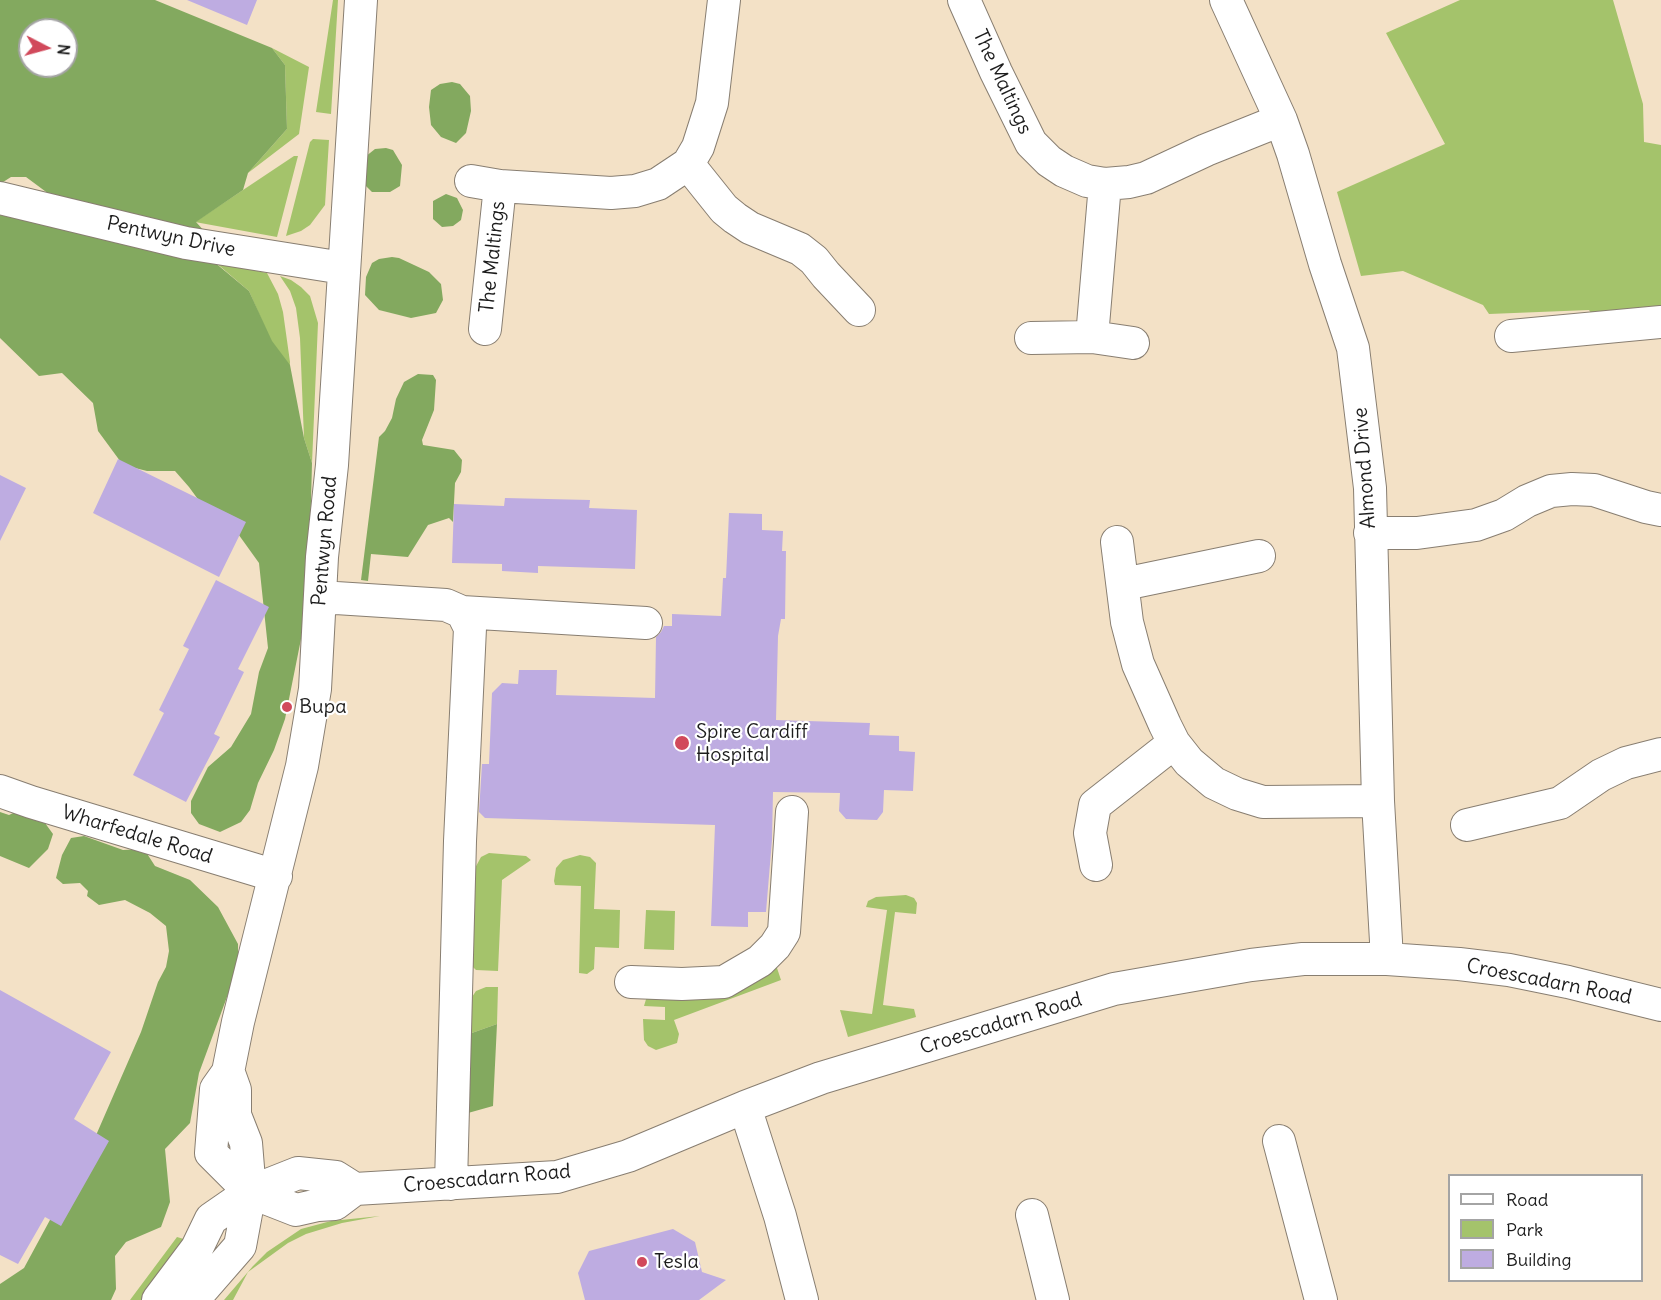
<!DOCTYPE html>
<html>
<head>
<meta charset="utf-8">
<style>
	body { margin:0 }
	#map { position:relative; width:1661px; height:1300px; overflow:hidden; background:#f3e1c6; font-family:Delius,sans-serif }
	canvas { display:block }
	.legend { position:absolute; left:1448px; top:1174px; width:195px; height:108px; box-sizing:border-box; background:#fff; border:2px solid #a4a4a4; margin:0; padding:8px 10px; list-style:none; font-size:18px; color:#1c1c1c }
	.legend li { display:flex; align-items:center; gap:12px; height:30px }
	.legend b { width:30px; border:2px solid #a4a4a4 }
	.north { position:absolute; left:18px; top:18px; width:60px; height:60px; box-sizing:border-box; background:#fff; border:2px solid #a4a4a4; border-radius:50%; rotate:96deg; font-size:16px; font-weight:700; line-height:24px; text-align:center; color:#1c1c1c }
	.north::after { content:''; display:block; margin:auto; width:21px; height:27px; background:#d1495b; clip-path:polygon(50% 0,100% 100%,50% 72%,0 100%) }
</style>
</head>
<body>
<div id="map">
<canvas width="1661" height="1300"></canvas>
<ul class="legend">
<li><b style="height:8px;background:#fff"></b>Road</li>
<li><b style="height:16px;background:#a4c36b"></b>Park</li>
<li><b style="height:16px;background:#beace1"></b>Building</li>
</ul>
<div class="north">N</div>
</div>
<script>
const ctx = document.querySelector('canvas').getContext('2d');
ctx.lineJoin = 'round';
function fillPath(path, color) { ctx.fillStyle = color; ctx.fill(path, 'evenodd'); }
const toPath = rows => new Path2D(rows.map(r => 'M' + r).join(''));
function trace(path, color, width, dash) { ctx.strokeStyle = color; ctx.lineWidth = width; ctx.lineCap = dash ? 'butt' : 'round'; ctx.setLineDash(dash || []); ctx.stroke(path); }
function write(font, color, halo, rows, align = 'center') {
  ctx.font = font + ' Delius,sans-serif'; ctx.lineWidth = 4.5; ctx.setLineDash([]); ctx.textBaseline = 'middle'; ctx.strokeStyle = halo; ctx.fillStyle = color; for (const [text, x, y, turn = 0] of rows) {
    ctx.save(); ctx.translate(x, y); ctx.rotate((+turn || 0) * Math.PI / 180); ctx.textAlign = isNaN(turn) ? turn : align; if (halo) ctx.strokeText(text, 0, 0); ctx.fillText(text, 0, 0); ctx.restore();
  }
}
fillPath(toPath([
	[333,0,338,0,331,114,316,112],
	[1460,0,1613,0,1643,104,1644,142,1661,145,1661,308,1594,317,1589,310,1489,314,1483,305,1403,271,1361,276,1337,192,1445,144,1386,33],
	[272,48,309,67,299,134,248,173,287,129,285,65],
	[313,139,329,140,325,205,310,225,301,231,286,236,310,142],
	[294,156,298,156,277,237,195,222],
	[215,262,267,273,278,294,283,312,290,362,289,382,249,291],
	[280,276,291,280,301,287,310,296,318,323,312,463,304,438,300,338,296,308,290,291],
	[489,853,526,856,531,860,502,880,498,971,476,970,471,965,474,870,481,857],
	[580,855,590,857,596,863,594,909,620,910,619,948,595,947,594,969,587,974,579,973,581,886,555,885,554,881,556,868,563,860],
	[906,895,914,898,917,903,916,914,895,912,883,1005,914,1009,916,1017,848,1037,840,1010,872,1014,878,973,887,910,866,907,868,901,876,897],
	[646,910,675,911,674,950,644,949],
	[774,959,781,980,674,1020,679,1034,677,1043,656,1050,648,1046,644,1040,643,1019,665,1020,665,1007,644,1006,647,996],
	[486,987,498,987,497,1024,469,1034,470,1000,476,991],
	[380,1216,342,1223,306,1234,288,1243,248,1272,233,1300,224,1300,253,1266,267,1252,301,1229,331,1221],
	[177,1237,187,1240,144,1300,130,1300]
]), '#a4c36b');
fillPath(toPath([
	[0,0,155,0,272,48,285,65,287,129,248,173,243,190,196,222,206,233,207,256,249,291,272,341,290,365,304,438,312,463,309,577,301,639,285,719,274,750,258,783,250,810,241,822,220,832,199,824,191,813,191,801,208,767,231,747,251,714,259,672,268,648,259,563,236,531,208,513,189,487,175,471,147,471,123,465,98,431,93,403,62,373,39,376,0,338,0,215,98,235,57,200,26,177,11,177,0,184],
	[30,30,66,30,66,66,30,66],
	[452,82,460,84,470,96,471,111,466,133,456,143,441,137,431,125,429,107,431,90,440,84],
	[386,148,393,150,402,165,400,186,390,192,372,192,363,183,365,157,375,149],
	[446,194,457,198,463,210,461,220,453,226,442,227,433,219,433,201],
	[392,257,399,258,429,272,441,284,443,300,436,313,411,318,379,310,365,295,366,277,372,263,379,259],
	[418,374,433,375,436,380,434,410,422,440,423,445,454,450,462,460,461,472,455,483,453,522,449,518,428,525,408,557,371,554,368,581,361,580,379,437,385,431,392,418,396,399,404,382],
	[22,809,45,823,53,834,48,849,29,868,0,856,0,812,9,815],
	[84,836,123,850,144,849,155,866,190,880,218,907,238,944,238,967,199,1073,190,1123,165,1149,170,1202,161,1227,126,1242,115,1256,116,1289,111,1300,0,1300,0,1284,24,1268,97,1133,141,1032,158,982,166,967,169,951,166,926,150,913,125,900,99,905,87,896,88,891,80,883,63,884,56,878,62,855,71,838],
	[497,1024,493,1106,468,1113,469,1034]
]), '#83a95f');
fillPath(toPath([
	[187,0,257,0,247,25],
	[118,459,246,522,219,577,93,513],
	[0,475,26,488,0,541],
	[505,498,590,500,589,508,637,510,635,569,538,566,538,573,502,571,502,564,452,563,454,504,504,506],
	[729,513,762,514,762,530,783,531,782,551,786,551,785,619,781,619,778,636,776,720,870,723,869,735,899,736,899,751,915,752,913,791,884,790,883,812,877,820,846,819,839,811,840,793,773,792,772,840,766,912,748,912,748,927,711,926,715,825,485,818,479,812,482,764,489,764,492,693,502,683,518,684,519,670,557,670,556,695,655,698,656,637,661,632,664,626,672,626,672,614,721,616,723,578,726,578],
	[216,580,269,607,238,669,244,672,214,734,220,737,186,802,133,775,164,713,159,710,189,649,183,646],
	[0,990,111,1052,74,1119,109,1141,61,1226,45,1217,18,1264,0,1255],
	[673,1229,695,1242,702,1272,726,1280,699,1300,585,1300,578,1273,589,1251]
]), '#beace1');
const minor = toPath([
	[361,0,332,465,322,557,315,689,302,766,238,1022,228,1072,216,1089,211,1153,250,1192,296,1210,318,1205,335,1204,355,1189,557,1177,628,1156,745,1107,821,1078,927,1046,1114,989,1251,965,1303,959,1387,959,1459,964,1509,970,1568,982,1661,1005],
	[964,0,996,72,1031,143,1049,161,1064,171,1087,181,1105,184,1129,182,1146,178,1206,150,1281,120],
	[1226,0,1281,120,1293,154,1325,264,1353,348,1370,488,1378,801,1387,959],
	[688,164,724,209,735,218,750,228,800,249,814,260,826,275,859,310],
	[471,181,500,186,611,193,635,191,658,184,688,164,698,147,712,103,724,0],
	[1105,184,1092,337,1133,343],
	[0,198,186,243,343,268],
	[485,329,500,186],
	[1511,336,1661,322],
	[1031,338,1092,337],
	[1370,533,1417,533,1476,525,1504,515,1527,501,1551,491,1572,489,1594,490,1646,507,1661,510],
	[1117,542,1127,622,1138,664,1165,725,1174,743,1189,762,1214,783,1237,794,1263,802,1378,801],
	[1124,584,1259,556],
	[320,597,446,605,462,612,470,628,460,841,451,1184],
	[462,612,646,623],
	[0,791,31,802,276,876],
	[1467,825,1560,803,1601,775,1626,763,1661,754],
	[1096,865,1090,833,1095,805,1174,743],
	[631,982,682,984,724,982,760,961,775,946,784,932,792,812],
	[745,1107,780,1216,802,1300],
	[1279,1141,1321,1300],
	[1032,1215,1053,1300],
	[158,1300,197,1248,211,1219,250,1192,298,1173,336,1177,355,1189],
	[193,1300,240,1246,250,1192,246,1143,235,1115,235,1090,230,1076]
]);
trace(minor, '#887e71', 34);
trace(minor, '#fff', 32);
for (const [x, y, r, color] of [
	[287,707,6,"#d1495b"],
	[682,743,8,"#d1495b"],
	[642,1262,6,"#d1495b"]
]) { const dot = new Path2D(); dot.arc(x, y, r, 0, 2 * Math.PI); ctx.fillStyle = color; ctx.fill(dot); trace(dot, '#fff', 2); }
write('20px', '#1c1c1c', '#fff', [
	["The Maltings",1002,82,65],
	["Pentwyn Drive",171,237,12],
	["The Maltings",493,257,-84],
	["Almond Drive",1365,468,-94],
	["Pentwyn Road",325,541,-85],
	["Wharfedale Road",137,835,17],
	["Croescadarn Road",1549,982,11],
	["Croescadarn Road",1001,1024,-17],
	["Croescadarn Road",487,1179,-5]
]);
write('20px', '#1c1c1c', '#fff', [
	["Bupa",299,707],
	["Spire Cardiff",696,732],
	["Hospital",696,755],
	["Tesla",654,1262]
], 'left');
</script>
</body>
</html>
